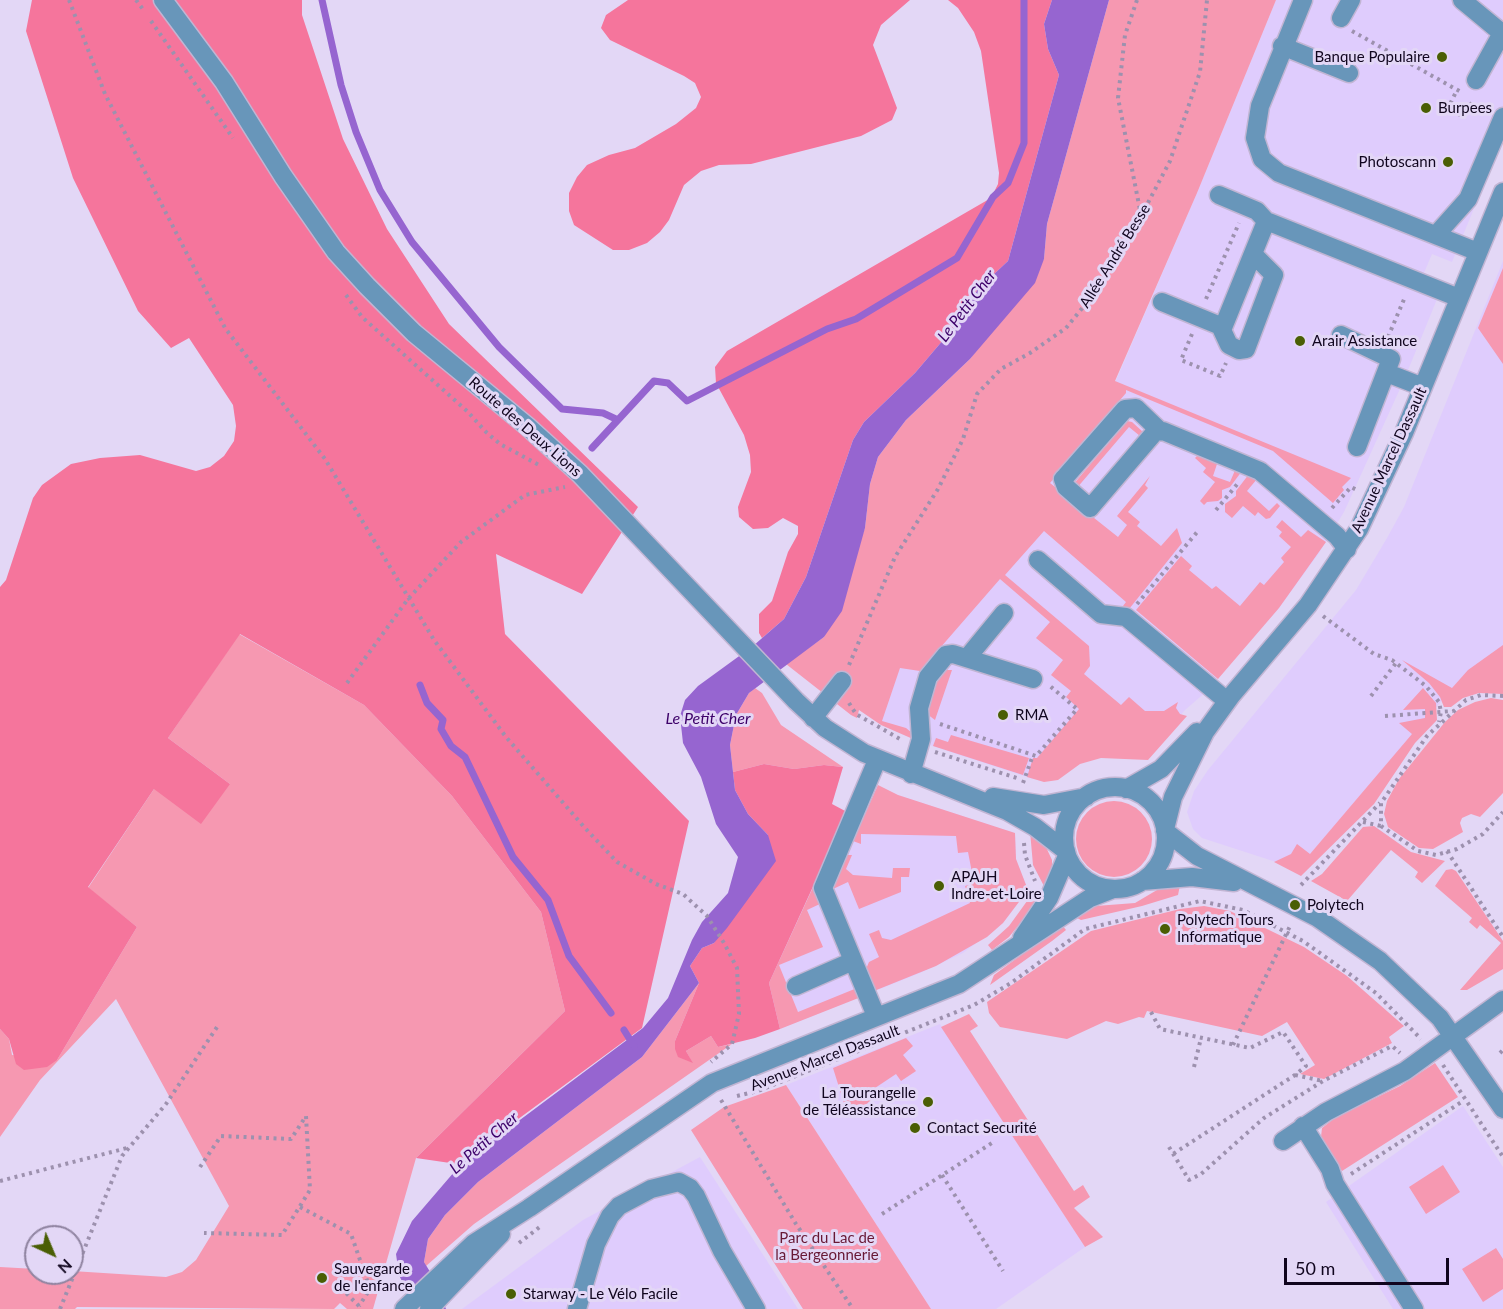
<!DOCTYPE html>
<html>
<head>
<meta charset="utf-8">
<style>
	body { margin:0 }
	#map { position:relative; width:1503px; height:1309px; overflow:hidden; background:#e3d7f6; font-family:Lato,sans-serif }
	canvas { display:block }
	.north { position:absolute; left:24px; top:1225px; width:60px; height:60px; box-sizing:border-box; background:#e3d7f6; border:2px solid #8f83a0; border-radius:50%; rotate:136deg; font-size:16px; font-weight:700; line-height:24px; text-align:center; color:#10051e }
	.north::after { content:''; display:block; margin:auto; width:21px; height:27px; background:#4a5e04; clip-path:polygon(50% 0,100% 100%,50% 72%,0 100%) }
	.scale { position:absolute; left:1284px; top:1258px; width:165px; height:27px; box-sizing:border-box; border:3px solid #10051e; border-top:0; padding-left:8px; font-size:18px; line-height:21px; white-space:nowrap; color:#10051e; -webkit-text-stroke:4px #e3d7f6; paint-order:stroke }
</style>
</head>
<body>
<div id="map">
<canvas width="1503" height="1309"></canvas>
<div class="north">N</div>
<div class="scale">50 m</div>
</div>
<script>
const ctx = document.querySelector('canvas').getContext('2d');
ctx.lineJoin = 'round';
function fillPath(path, color) { ctx.fillStyle = color; ctx.fill(path, 'evenodd'); }
const toPath = rows => new Path2D(rows.map(r => 'M' + r).join(''));
function trace(path, color, width, dash) { ctx.strokeStyle = color; ctx.lineWidth = width; ctx.lineCap = dash ? 'butt' : 'round'; ctx.setLineDash(dash || []); ctx.stroke(path); }
function write(font, color, halo, rows, align = 'center') {
  ctx.font = font + ' Lato,sans-serif'; ctx.lineWidth = 6; ctx.setLineDash([]); ctx.textBaseline = 'middle'; ctx.strokeStyle = halo; ctx.fillStyle = color; for (const [text, x, y, turn = 0] of rows) {
    ctx.save(); ctx.translate(x, y); ctx.rotate((+turn || 0) * Math.PI / 180); ctx.textAlign = isNaN(turn) ? turn : align; if (halo) ctx.strokeText(text, 0, 0); ctx.fillText(text, 0, 0); ctx.restore();
  }
}
fillPath(toPath([
	[1276,0,1503,0,1503,138,1452,262,1432,254,1424,273,1444,282,1404,380,1344,512,1319,553,1279,608,1207,691,1185,710,1151,750,1108,752,1033,779,923,743,890,729,879,723,862,691,1114,385,1197,193],
	[1503,261,1503,650,1463,676,1295,872,1273,861,1202,838,1193,829,1187,812,1194,791,1208,770,1356,590,1387,538,1404,507],
	[872,783,898,795,1015,833,1016,859,1028,890,1003,923,963,953,920,973,780,1029,769,983,847,812],
	[940,1024,1085,1247,996,1309,931,1309,786,1085],
	[1463,1106,1503,1167,1503,1309,1393,1309,1326,1202],
	[700,1157,798,1309,462,1309,583,1220]
]), '#dfccfd');
fillPath(toPath([
	[1109,0,1276,0,1197,193,1115,381,1351,478,1342,487,1344,490,1333,503,1273,451,1126,390,1126,393,1050,483,1118,537,1127,525,1117,516,1150,476,1145,485,1148,488,1128,512,1140,522,1137,526,1161,546,1177,528,1182,543,1125,614,1117,614,1126,602,1044,531,1005,575,1089,646,1090,666,1084,674,1121,705,1129,697,1145,711,1164,711,1178,702,1176,708,1180,714,1187,716,1148,760,1101,758,1080,764,1058,780,1044,782,1027,777,1033,758,1037,758,1079,709,1066,697,1071,691,1051,675,1063,660,1036,638,1050,622,1000,579,920,671,900,668,882,721,906,728,912,733,913,739,881,725,859,710,857,718,851,715,786,664,824,637,865,528,870,484,878,457,906,420,970,359,1044,259,1047,224],
	[1503,268,1503,364,1478,328],
	[1127,421,1132,422,1143,432,1140,436,1129,427,1076,489,1072,486],
	[1199,454,1218,461,1213,476,1230,482,1236,468,1242,471,1230,487,1222,490,1222,498,1218,501,1207,502,1204,505,1200,501,1215,482,1203,472,1206,468,1195,458],
	[1249,474,1257,479,1247,491,1269,511,1277,503,1280,506,1270,518,1266,519,1258,512,1255,516,1243,506,1232,518,1225,512,1225,504,1236,496,1236,491],
	[1282,520,1301,537,1308,530,1326,542,1279,608,1218,679,1136,610,1181,556,1192,566,1189,570,1212,589,1216,586,1240,606,1260,582,1264,585,1284,562,1281,558,1291,547,1279,536,1282,532,1276,527],
	[239,634,364,705,452,796,541,912,565,1011,416,1158,373,1309,347,1309,340,1303,334,1309,77,1307,75,1309,0,1309,0,1267,36,1269,36,1273,72,1271,166,1277,182,1272,196,1260,229,1206,116,999,40,1080,0,1137,0,1029,9,1039,12,1055,57,1060,137,927,88,888,154,789,230,784,168,738],
	[1503,645,1503,694,1479,693,1463,698,1451,707,1444,707,1440,697,1429,683,1402,660,1452,688,1468,670],
	[944,670,952,670,935,720,927,714,936,680],
	[755,688,762,693,781,725,843,767,824,765,794,769,764,764,733,772,730,745,736,715,749,693],
	[1423,688,1436,703,1437,720,1415,743,1374,804,1301,876,1274,862,1291,854,1297,844,1310,854,1412,734,1399,723,1425,718,1425,709,1403,710],
	[1491,698,1503,700,1503,793,1480,817,1471,814,1462,818,1460,823,1463,832,1433,849,1419,848,1388,827,1384,814,1387,801,1399,779,1445,722,1458,710,1475,702],
	[951,735,1029,758,1023,775,933,746,936,738,948,742],
	[878,785,898,795,1015,833,1016,859,1028,890,1003,923,987,937,936,966,874,991,866,969,869,962,879,957,869,934,879,930,882,938,891,940,970,903,965,886,974,883,968,852,958,853,956,836,861,834,861,844,853,841],
	'1076 839a38 38 0 1 1 76 0a38 38 0 1 1-76 0Z',
	[1374,826,1411,852,1445,861,1422,883,1415,877,1418,872,1391,850,1347,901,1311,881,1322,874,1363,827],
	[1030,831,1045,845,1052,860,1052,869,1045,888,1033,865],
	[832,846,822,903,807,910,823,947,779,965,798,1012,857,988,861,997,780,1029,769,983],
	[845,855,852,855,846,869,853,875,892,878,893,868,910,868,909,877,901,877,901,892,859,909,848,882,833,889,832,886],
	[1452,869,1456,871,1503,941,1503,969,1467,990,1460,990,1501,943,1480,925,1477,929,1469,922,1472,918,1435,886,1446,870],
	[1180,885,1178,895,1142,906,1081,920,1073,916,1096,906,1135,903,1157,890],
	[1030,897,1035,903,1026,916,1009,937,992,950,988,945,1009,926],
	[1204,906,1230,911,1304,947,1347,976,1404,1026,1389,1037,1392,1043,1324,1079,1300,1074,1315,1065,1287,1022,1262,1036,1147,1011,1144,1018,1139,1017,1118,1024,1106,1021,1067,1039,1000,1027,989,1013,987,1002,1091,931,1180,909],
	[1062,925,1066,930,1052,941,990,985,994,975],
	[699,983,675,1041,692,1062,686,1051,711,1036,718,1047,732,1044,474,1224,426,1266,424,1262,428,1239,445,1215,478,1182,642,1057],
	[969,1014,978,1026,970,1031,1074,1191,1083,1185,1090,1197,1074,1208,1103,1237,1085,1247,941,1027],
	[906,1038,913,1046,903,1055,916,1071,901,1081,896,1074,866,1094,871,1101,848,1116,833,1068],
	[1435,1063,1458,1097,1342,1171,1326,1147,1321,1137,1322,1128,1336,1117,1400,1086],
	[786,1085,931,1309,803,1309,691,1130,724,1107],
	[1443,1165,1460,1192,1426,1214,1409,1187],
	[1496,1248,1503,1259,1503,1289,1483,1302,1462,1269]
]), '#f698b1');
fillPath(toPath([
	[32,0,302,0,302,15,343,139,387,229,449,324,638,507,582,594,496,554,505,634,689,821,642,1028,457,1164,416,1158,565,1011,541,912,452,796,364,705,240,634,168,738,230,784,201,824,154,789,88,887,137,927,57,1060,47,1067,24,1070,16,1064,9,1039,0,1029,0,587,6,580,33,498,42,485,71,464,100,458,140,455,196,471,210,467,224,456,234,441,236,426,233,405,189,338,171,348,138,311,73,178,26,31],
	[628,0,910,0,881,25,873,45,897,108,892,120,861,136,751,164,719,165,701,171,684,185,669,220,660,232,647,243,629,250,613,250,574,225,569,211,569,193,577,177,587,165,609,155,635,148,676,124,696,108,701,97,695,83,684,76,610,40,601,28,606,15],
	[948,0,1052,0,1044,24,1048,49,1059,75,1008,261,978,289,961,319,915,373,864,422,853,440,806,577,784,619,762,638,759,633,759,614,772,601,788,552,798,534,798,526,783,518,768,528,753,529,739,517,738,507,751,472,750,455,744,435,716,383,715,367,727,351,991,198,998,184,999,173,981,51,974,32,958,8],
	[764,764,794,769,824,765,843,767,832,804,847,812,769,983,780,1029,755,1038,718,1047,711,1036,686,1051,693,1063,678,1057,675,1049,675,1041,699,983,690,966,702,948,714,943,768,835,748,814,735,790,733,772]
]), '#f5759c');
fillPath(toPath([
	[1052,0,1109,0,1047,224,1044,259,1035,283,970,359,906,420,878,457,870,484,865,528,842,611,824,637,749,693,736,715,730,745,735,790,748,814,768,835,776,861,727,928,714,943,702,948,690,966,699,983,642,1057,478,1182,445,1215,428,1239,424,1262,432,1275,446,1309,415,1309,399,1275,396,1254,412,1221,461,1164,643,1028,668,998,692,940,702,922,728,893,738,857,716,824,701,777,683,743,680,716,685,700,698,686,753,646,784,619,806,577,853,440,864,422,915,373,961,319,978,289,1008,261,1059,75,1048,49,1044,24]
]), '#9665d0');
trace(toPath([
	[322,0,341,85,356,132,380,190,412,242,499,347,562,409,603,413,618,420],
	[592,448,654,381,668,383,687,401,827,329,856,319,957,258,993,197,1008,183,1024,143,1024,0],
	[420,685,427,703,443,720,441,729,451,746,465,757,513,857,548,900,569,956,611,1013],
	[624,1030,634,1046]
]), '#9665d0', 7);
const minor = toPath([
	[163,0,224,82,283,176,336,252,367,286,414,333,527,426,580,474,796,701,825,728,864,753,1007,811,1035,827,1066,851],
	[1303,0,1260,106,1255,138,1262,159,1279,173,1478,252],
	[1462,0,1503,34],
	[1341,18,1351,0],
	[1282,46,1349,73],
	[1476,80,1502,33],
	[1219,195,1257,211,1267,222],
	[1436,235,1468,199,1503,117],
	[1253,254,1274,275,1246,349,1239,350,1229,345,1222,330,1265,224,1269,222,1459,298],
	[1162,302,1223,327],
	[1341,335,1391,359,1357,447],
	[1387,373,1423,387],
	[1160,431,1136,408,1125,409,1066,476,1063,479,1066,487,1090,508,1155,432,1163,431,1260,471,1337,536,1347,549],
	[1038,560,1101,614,1126,617,1227,701],
	[967,658,1004,613],
	[813,718,842,681],
	[911,774,921,739,919,708,928,677,946,655,953,654,1033,679],
	'1064 838a51 51 0 1 1 102 0a51 51 0 1 1-102 0Z',
	[1126,789,1161,769,1197,732],
	[993,797,1044,805,1086,797],
	[1165,829,1173,797,1205,732,1231,696,1308,605,1359,529,1404,433,1503,192],
	[1165,831,1197,856,1318,918,1380,961,1440,1018,1503,1109],
	[1142,881,1192,877,1234,882],
	[1022,938,1049,898,1067,856],
	[796,986,853,961],
	[876,1016,823,888,877,760],
	[1303,1126,1330,1169,1335,1184,1414,1309],
	[1283,1141,1326,1112,1405,1071,1503,1000],
	[404,1309,474,1243,529,1208,712,1083,959,984,1090,898,1113,889],
	[429,1309,501,1234],
	[577,1309,596,1244,610,1216,619,1206,651,1189,679,1182,690,1188,696,1196,722,1251,756,1309]
]);
trace(minor, '#c1b5d3', 21);
trace(toPath([
	[69,0,105,94,225,328,325,459,434,640,506,737,585,828,617,862,656,884,683,894,707,916,724,943,737,968,739,1014,732,1044,711,1062],
	[136,0,145,12],
	[1137,0,1125,35,1118,98,1141,215],
	[151,21,233,138],
	[1352,31,1461,92],
	[1438,107,1460,115,1475,100],
	[1447,110,1457,90],
	[346,295,362,317,467,411,486,432,500,444,539,465],
	[1206,299,1239,223],
	[1192,334,1181,360,1220,376,1226,363],
	[1388,337,1405,297],
	[1332,508,1351,487,1357,490],
	[1216,510,1239,482],
	[1137,604,1198,531],
	[1323,616,1374,654,1392,660,1426,686,1439,702,1441,712,1439,722],
	[849,665,895,557,938,489,963,439,977,394,1001,369,1030,353,1066,328,1093,295,1141,216,1170,161,1200,72,1207,0],
	[347,683,408,599,461,542,525,495,565,487],
	[1371,696,1396,663],
	[1503,696,1481,695,1466,700,1427,736,1381,803,1381,826,1418,851,1436,855,1457,849,1483,834,1503,812],
	[849,703,856,714,900,739],
	[1385,716,1453,711],
	[940,724,1036,756,1077,709,1050,686],
	[935,752,1020,779],
	[1023,783,1033,755],
	[1363,822,1381,826],
	[1024,843,1025,855,1035,881],
	[1447,851,1503,937],
	[1301,885,1380,803],
	[1151,1012,1160,1029,1250,1048,1283,1032,1306,1066,1295,1075,1173,1154],
	[1233,1045,1290,926],
	[1500,1053,1503,1050],
	[1443,1065,1503,1157],
	[1194,1067,1201,1038],
	[1295,1075,1323,1081],
	[737,1096,758,1091,974,1005,1011,983,1085,929,1200,901,1243,910,1303,941,1376,993,1421,1039],
	[721,1100,796,1224,853,1309],
	[1169,1147,1189,1180,1201,1174,1264,1118,1323,1081,1392,1046,1400,1053],
	[200,1167,221,1136,291,1139,306,1116,310,1190,282,1235,204,1233],
	[1351,1174,1463,1101],
	[942,1175,1003,1271],
	[0,1181,127,1148],
	[300,1207,351,1234,370,1289,359,1306],
	[882,1214,995,1141],
	[519,1243,541,1226],
	[341,1288,362,1309],
	[60,1309,122,1156,166,1104,219,1024]
]), '#9d91ae', 4, [3, 4.5]);
trace(minor, '#6896ba', 18);
for (const [x, y, r, color] of [
	[1442,57,6,"#4a5e04"],
	[1426,108,6,"#4a5e04"],
	[1448,162,6,"#4a5e04"],
	[1300,341,6,"#4a5e04"],
	[1003,715,6,"#4a5e04"],
	[939,886,6,"#4a5e04"],
	[1295,905,6,"#4a5e04"],
	[1165,929,6,"#4a5e04"],
	[928,1102,6,"#4a5e04"],
	[915,1128,6,"#4a5e04"],
	[322,1278,6,"#4a5e04"],
	[511,1294,6,"#4a5e04"]
]) { const dot = new Path2D(); dot.arc(x, y, r, 0, 2 * Math.PI); ctx.fillStyle = color; ctx.fill(dot); trace(dot, '#e3d7f6', 2); }
write('15px', '#10051e', '#e3d7f6', [
	["Banque Populaire",1430,57,"right"],
	["Burpees",1438,108],
	["Photoscann",1436,162,"right"],
	["Arair Assistance",1312,341],
	["RMA",1015,715],
	["APAJH",951,877],
	["Indre-et-Loire",951,894],
	["Polytech",1307,905],
	["Polytech Tours",1177,920],
	["Informatique",1177,937],
	["La Tourangelle",916,1093,"right"],
	["de Téléassistance",916,1110,"right"],
	["Contact Securité",927,1128],
	["Sauvegarde",334,1269],
	["de l'enfance",334,1286],
	["Starway - Le Vélo Facile",523,1294]
], 'left');
write('15px', '#10051e', '#e3d7f6', [
	["Allée André Besse",1115,256,-58],
	["Route des Deux Lions",525,427,41],
	["Avenue Marcel Dassault",1389,460,-65],
	["Avenue Marcel Dassault",825,1058,-21]
]);
write('15px', '#681835', '#e3d7f6', [
	["Parc du Lac de",827,1238],
	["la Bergeonnerie",827,1255]
]);
write('italic 16px', '#3d0169', '#e3d7f6', [
	["Le Petit Cher",967,306,-53],
	["Le Petit Cher",708,719],
	["Le Petit Cher",484,1143,-41]
]);
</script>
</body>
</html>
